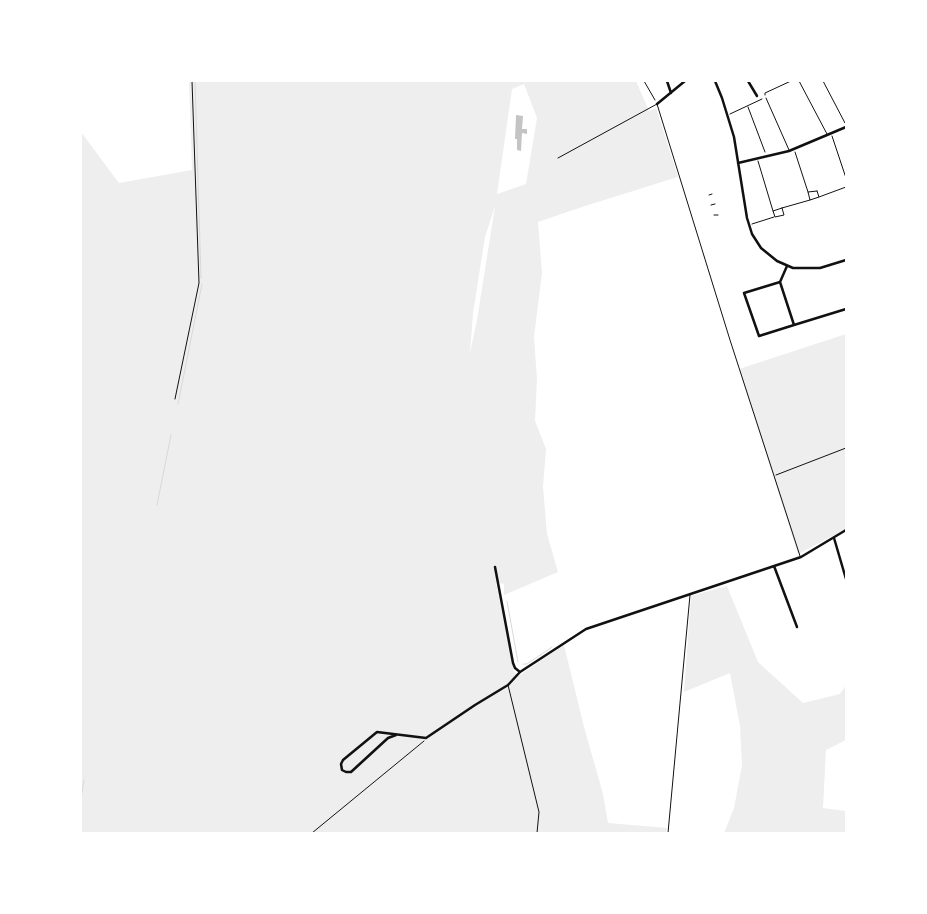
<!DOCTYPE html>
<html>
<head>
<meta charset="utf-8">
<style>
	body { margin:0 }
	#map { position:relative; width:927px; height:914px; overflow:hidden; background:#fff; font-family:"Public Sans",sans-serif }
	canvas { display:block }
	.frame { position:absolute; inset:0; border:82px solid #fff; pointer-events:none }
</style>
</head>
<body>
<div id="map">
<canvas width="927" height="914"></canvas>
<div class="frame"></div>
</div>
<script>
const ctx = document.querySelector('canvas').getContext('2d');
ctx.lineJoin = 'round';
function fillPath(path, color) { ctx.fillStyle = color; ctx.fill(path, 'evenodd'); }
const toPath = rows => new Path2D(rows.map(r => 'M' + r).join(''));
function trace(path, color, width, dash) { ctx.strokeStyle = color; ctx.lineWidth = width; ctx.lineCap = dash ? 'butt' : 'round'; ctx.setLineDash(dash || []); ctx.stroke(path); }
fillPath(toPath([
	[189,81,636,81,649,111,656,108,678,177,585,206,538,222,542,273,534,337,537,379,535,421,546,449,543,487,547,534,558,572,504,595,504,584,496,582,514,672,520,675,564,645,584,727,603,794,608,823,667,828,666,833,81,833,81,132,119,183,192,170],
	[524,84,537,118,526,184,497,194,512,89],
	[495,206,477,320,470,353,473,313,485,237],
	[846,334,846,529,798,554,739,369],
	[727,586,758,662,803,703,840,694,846,685,846,740,826,750,823,808,846,811,846,833,724,833,734,808,742,765,740,726,730,673,684,692,691,596]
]), '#eee');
trace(toPath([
	[195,81,201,278],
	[178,404,202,284],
	[157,505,171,435],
	[507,601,518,662],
	[523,664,527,664,552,647],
	[81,799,84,780]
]), '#d9d9d9', 1);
fillPath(toPath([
	[516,115,523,116,522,129,527,129,527,134,522,133,521,151,517,150,517,139,515,139]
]), '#c4c4c4');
trace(toPath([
	[644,81,655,100],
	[823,81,845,123],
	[765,95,765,93,791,81],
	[748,107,765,152],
	[730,114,762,99],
	[832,136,846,178],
	[795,152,808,192],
	[758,161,773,211],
	[817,191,819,197,810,200,808,192,817,191],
	[709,195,712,194],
	[819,197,846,187],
	[711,205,715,204],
	[782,208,784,215,775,217,773,211,782,208],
	[782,208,810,200],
	[714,215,718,215],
	[752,224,774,217],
	[175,399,199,283,192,81],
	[776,475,846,448],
	[312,833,424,741]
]), '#111', 1);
trace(toPath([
	[799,81,827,134],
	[846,81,846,82],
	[766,98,789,150],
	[558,158,657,104,730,340,800,556],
	[508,685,539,812,537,833],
	[668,833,690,595]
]), '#111', 1);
trace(toPath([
	[667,81,671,93],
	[715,81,722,98,734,137,747,218,752,234,761,248,777,261,793,268,820,268,846,260],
	[748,81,757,96],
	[657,104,685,81],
	[738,163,789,151,846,127],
	[780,282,794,325,759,336,744,293,780,282,787,266],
	[794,325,846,309],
	[834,538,846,579],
	[774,566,797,627],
	[495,567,513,663,515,668,520,672],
	[396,735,388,738,351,772,346,772,342,770,341,764,343,760,377,732,426,738,475,705,508,685,520,672,586,629,801,557,846,530]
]), '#111', 2.5);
</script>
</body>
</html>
